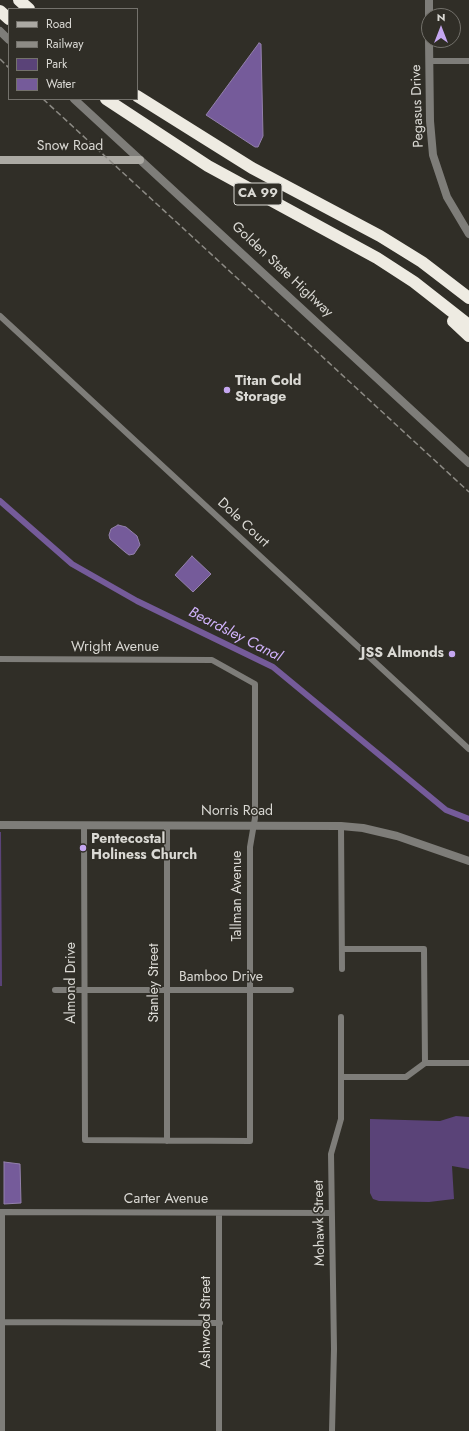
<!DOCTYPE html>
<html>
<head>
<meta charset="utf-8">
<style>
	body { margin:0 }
	#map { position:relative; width:469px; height:1431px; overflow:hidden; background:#302e27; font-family:Jost,sans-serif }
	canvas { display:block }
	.legend { position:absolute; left:8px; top:8px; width:130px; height:92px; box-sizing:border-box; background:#302e27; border:1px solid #74726c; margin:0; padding:5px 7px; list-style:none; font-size:12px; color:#dad9d4 }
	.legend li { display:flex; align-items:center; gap:8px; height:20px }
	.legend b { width:20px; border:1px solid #74726c }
	.north { position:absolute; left:421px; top:8px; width:40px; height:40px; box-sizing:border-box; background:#302e27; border:1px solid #74726c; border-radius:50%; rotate:0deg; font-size:11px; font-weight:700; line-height:16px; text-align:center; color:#dad9d4 }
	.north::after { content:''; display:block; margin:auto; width:14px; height:18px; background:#c5a7f1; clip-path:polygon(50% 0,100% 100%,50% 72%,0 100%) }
</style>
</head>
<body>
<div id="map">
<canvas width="469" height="1431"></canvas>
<ul class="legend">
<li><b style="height:5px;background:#aba9a3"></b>Road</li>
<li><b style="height:5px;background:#8d8b85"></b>Railway</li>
<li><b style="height:11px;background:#5a4378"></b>Park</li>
<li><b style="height:11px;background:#755b9a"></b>Water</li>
</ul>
<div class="north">N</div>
</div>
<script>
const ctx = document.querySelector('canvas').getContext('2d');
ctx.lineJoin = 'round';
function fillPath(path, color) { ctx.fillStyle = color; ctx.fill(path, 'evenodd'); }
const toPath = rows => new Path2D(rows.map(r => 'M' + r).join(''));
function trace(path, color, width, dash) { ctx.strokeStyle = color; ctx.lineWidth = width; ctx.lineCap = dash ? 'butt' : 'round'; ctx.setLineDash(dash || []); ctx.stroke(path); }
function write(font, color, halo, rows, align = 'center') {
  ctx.font = font + ' Jost,sans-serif'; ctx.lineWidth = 3; ctx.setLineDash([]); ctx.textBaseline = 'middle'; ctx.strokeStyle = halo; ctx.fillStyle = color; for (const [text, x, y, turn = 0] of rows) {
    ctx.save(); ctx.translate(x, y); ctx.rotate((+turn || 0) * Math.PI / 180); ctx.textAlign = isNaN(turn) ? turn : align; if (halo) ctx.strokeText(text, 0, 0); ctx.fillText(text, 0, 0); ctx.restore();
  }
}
fillPath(toPath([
	[0,832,1,832,2,986,0,986],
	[456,1116,469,1117,469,1169,452,1166,454,1199,429,1202,379,1201,373,1199,370,1193,370,1119,440,1121]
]), '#5a4378');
const water = toPath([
	[259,43,261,44,263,136,258,147,255,147,206,115,259,43],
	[118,525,126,527,137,536,140,545,134,554,129,555,125,552,110,539,109,535,111,529,118,525],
	[192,556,211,574,193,592,175,575,192,556],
	[4,1162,20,1164,21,1203,4,1204,4,1162]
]);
fillPath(water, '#755b9a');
trace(water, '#9381ab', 1);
trace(toPath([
	[0,501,72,564,137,601,273,667,446,810,469,819]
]), '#755b9a', 6);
trace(toPath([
	[429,61,469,61],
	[0,316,469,749],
	[0,659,212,660,255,684,255,818,250,847,250,1141,85,1140,84,825],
	[167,825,167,1141],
	[341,826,342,969],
	[342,949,424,949,425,1063],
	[55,990,291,990],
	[425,1063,469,1063],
	[341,1077,406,1077,425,1063],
	[0,1212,331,1213],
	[2,1322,220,1323],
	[2,1431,2,1212],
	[219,1431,219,1213],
	[332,1431,334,1349,331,1154,341,1119,341,1017]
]), '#7e7d79', 6);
trace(toPath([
	[429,0,429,16],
	[0,31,9,40],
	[429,40,430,121,433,155,447,197,469,234],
	[74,99,469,463],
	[0,825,341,826,363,828,397,836,469,861]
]), '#7e7d79', 8);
trace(toPath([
	[0,160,140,160]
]), '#aba9a3', 8);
trace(toPath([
	[19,0,29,9],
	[0,11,9,19],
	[137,96,252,168,380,236,422,262,469,298],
	[106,99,208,166,377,258,414,282,469,325],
	[453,321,469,336]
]), '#eeebe2', 12);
trace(toPath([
	[0,59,9,68],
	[43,99,469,492]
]), '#8d8b85', 1.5, [6, 3]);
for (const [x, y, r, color] of [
	[227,390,4,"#c5a7f1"],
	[452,654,4,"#c5a7f1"],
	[83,848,4,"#c5a7f1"]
]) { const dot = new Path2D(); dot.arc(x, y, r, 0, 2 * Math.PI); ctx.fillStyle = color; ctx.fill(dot); trace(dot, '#302e27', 1.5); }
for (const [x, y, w] of [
	[258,194,48]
]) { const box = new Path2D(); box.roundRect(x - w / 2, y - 11, w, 22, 3); ctx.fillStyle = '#302e27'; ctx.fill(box); trace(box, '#dad9d4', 1); }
write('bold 13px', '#dad9d4', null, [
	["CA 99",258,194]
]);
write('14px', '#dad9d4', '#302e27', [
	["Pegasus Drive",418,106,-92],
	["Snow Road",70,147],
	["Golden State Highway",282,270,43],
	["Dole Court",243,523,43],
	["Wright Avenue",115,648],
	["Norris Road",237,812],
	["Tallman Avenue",238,896,-90],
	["Bamboo Drive",221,978],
	["Almond Drive",72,983,-90],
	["Stanley Street",155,983,-90],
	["Carter Avenue",166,1200],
	["Mohawk Street",320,1223,-91],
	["Ashwood Street",207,1322,-90]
]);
write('bold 14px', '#dad9d4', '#302e27', [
	["Titan Cold",235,382],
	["Storage",235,398],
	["JSS Almonds",444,654,"right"],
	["Pentecostal",91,840],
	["Holiness Church",91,856]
], 'left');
write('italic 15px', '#d1b3fc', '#302e27', [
	["Beardsley Canal",235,635,27]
]);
</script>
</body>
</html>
